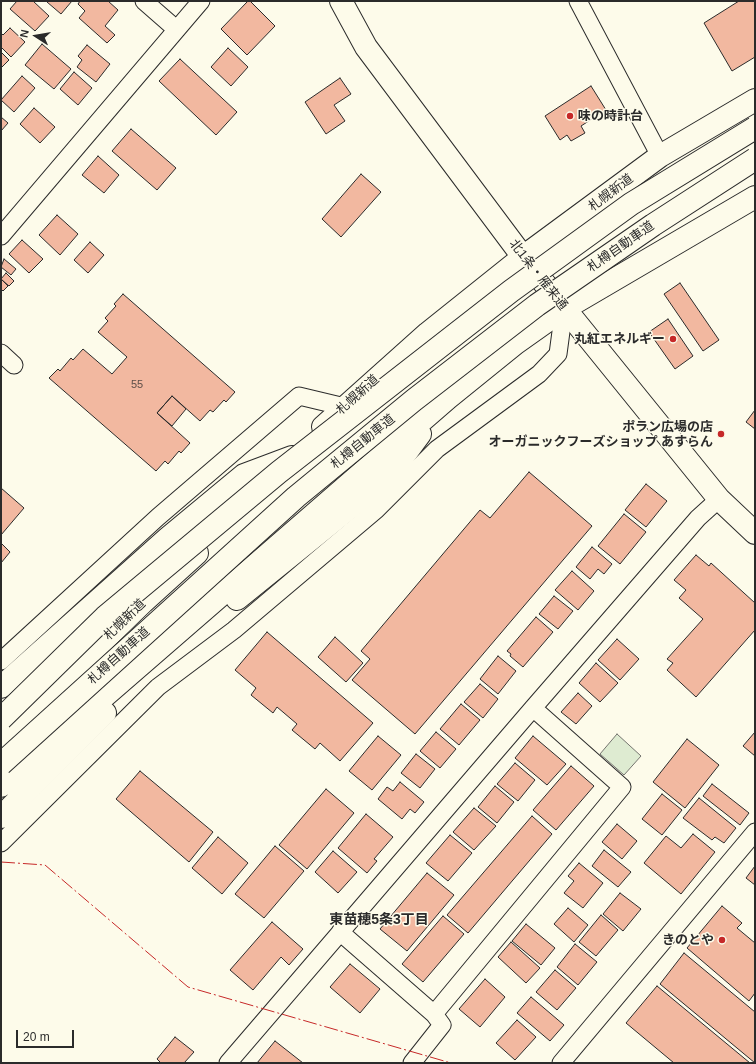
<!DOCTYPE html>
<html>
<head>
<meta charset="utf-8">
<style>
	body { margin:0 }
	#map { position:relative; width:756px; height:1064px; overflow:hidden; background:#fdfbea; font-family:Arial,sans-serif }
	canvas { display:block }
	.frame { position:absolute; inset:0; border:2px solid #2b2b2b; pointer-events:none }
	.north { position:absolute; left:16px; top:16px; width:40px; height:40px; -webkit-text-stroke:3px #fdfbea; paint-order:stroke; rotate:282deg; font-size:11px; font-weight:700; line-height:16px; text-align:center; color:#2b2b2b }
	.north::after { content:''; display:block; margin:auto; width:14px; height:18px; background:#2b2b2b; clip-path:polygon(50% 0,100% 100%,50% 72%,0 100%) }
	.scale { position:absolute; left:16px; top:1030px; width:58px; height:18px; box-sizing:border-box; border:2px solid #2b2b2b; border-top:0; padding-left:5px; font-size:12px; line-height:14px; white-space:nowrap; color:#2b2b2b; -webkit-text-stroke:3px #fdfbea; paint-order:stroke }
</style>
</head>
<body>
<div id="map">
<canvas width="756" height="1064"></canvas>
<div class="frame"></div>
<div class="north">N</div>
<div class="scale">20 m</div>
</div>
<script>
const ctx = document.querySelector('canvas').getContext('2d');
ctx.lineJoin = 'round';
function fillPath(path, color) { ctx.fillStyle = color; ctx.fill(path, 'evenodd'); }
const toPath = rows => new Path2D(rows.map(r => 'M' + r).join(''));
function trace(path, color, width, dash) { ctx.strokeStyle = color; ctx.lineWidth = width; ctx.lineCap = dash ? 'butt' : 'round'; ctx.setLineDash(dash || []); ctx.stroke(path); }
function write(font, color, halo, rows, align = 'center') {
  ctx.font = font + ' Arial,"Noto Sans JP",sans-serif'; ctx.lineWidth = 3; ctx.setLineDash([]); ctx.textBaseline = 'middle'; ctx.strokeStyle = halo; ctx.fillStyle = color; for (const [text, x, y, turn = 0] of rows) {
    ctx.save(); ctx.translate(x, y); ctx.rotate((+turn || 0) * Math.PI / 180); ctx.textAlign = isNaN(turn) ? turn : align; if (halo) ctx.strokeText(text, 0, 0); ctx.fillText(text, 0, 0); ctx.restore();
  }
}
const green = toPath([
	[617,734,641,756,624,775,600,754,617,734]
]);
fillPath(green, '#deebd1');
trace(green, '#74746e', 1);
const building = toPath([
	[17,1,33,1,49,16,35,31,10,9,17,1],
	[48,1,72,1,61,14,47,2,48,1],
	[80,1,108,1,118,10,105,26,115,35,107,43,79,18,85,11,78,4,80,1],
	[248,1,250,1,275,26,247,55,221,29,248,1],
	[739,1,755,1,755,57,732,71,704,23,739,1],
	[10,28,25,42,11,57,1,47,1,33,3,35,10,28],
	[42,44,71,69,54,89,25,65,42,44],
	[87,45,110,64,96,82,77,67,82,60,78,56,87,45],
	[228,48,248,67,231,86,211,67,228,48],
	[1,52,9,60,1,68,1,52],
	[180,59,237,112,216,135,159,81,180,59],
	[74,72,92,88,78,105,60,89,74,72],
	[22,76,35,88,14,112,1,100,22,76],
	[340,78,351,94,334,105,345,121,326,134,305,102,340,78],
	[591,86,606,110,581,126,585,133,571,141,567,135,560,140,545,116,591,86],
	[34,108,55,127,40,143,20,124,34,108],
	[1,117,8,123,1,131,1,117],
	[131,129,176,168,157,190,112,151,131,129],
	[98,156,119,175,104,193,82,175,98,156],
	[361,174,381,192,341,237,322,219,361,174],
	[57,215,78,234,60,255,39,235,57,215],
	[22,240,43,259,29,273,9,254,22,240],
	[90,242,104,255,88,273,74,260,90,242],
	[4,259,16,269,11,275,1,267,4,259],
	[6,273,14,281,9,286,1,279,6,273],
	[1,279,8,286,3,291,1,289,1,279],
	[680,283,719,340,703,351,664,294,680,283],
	[123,294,235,392,226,402,224,400,213,412,210,410,200,421,172,396,157,413,190,443,181,453,179,451,168,464,165,461,156,471,49,378,58,369,60,371,71,358,73,360,83,349,112,374,127,357,98,332,108,321,105,318,116,306,114,304,123,294],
	[668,319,693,356,675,369,649,332,668,319],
	[172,396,186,409,172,426,157,413,172,396],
	[755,410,755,429,746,422,755,410],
	[529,472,592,526,415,734,352,680,370,659,361,651,480,510,490,518,529,472],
	[646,484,667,501,646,527,625,510,646,484],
	[1,488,24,508,1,535,1,488],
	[624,514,646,532,620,564,598,546,624,514],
	[1,543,10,552,1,563,1,543],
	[592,547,612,564,604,574,598,569,590,579,576,567,592,547],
	[696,555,709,566,711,563,755,603,755,630,696,697,667,670,673,663,667,659,703,619,679,598,686,590,674,580,696,555],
	[572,571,594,591,578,610,555,590,572,571],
	[554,596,573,611,558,629,539,614,554,596],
	[536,617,553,632,523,667,510,656,511,654,507,651,536,617],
	[267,632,373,723,340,761,320,743,315,749,292,730,297,724,277,707,273,713,251,695,256,688,235,670,267,632],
	[335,637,363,663,346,682,318,657,335,637],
	[617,639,639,659,620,680,598,660,617,639],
	[498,656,516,671,498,694,480,679,498,656],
	[596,663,618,683,600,702,579,683,596,663],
	[480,684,498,699,483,718,464,702,480,684],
	[578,693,592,706,576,724,561,712,578,693],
	[461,704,480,720,459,745,440,729,461,704],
	[436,732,456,749,440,768,420,751,436,732],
	[755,732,755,756,743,746,755,732],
	[378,736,401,755,372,790,349,771,378,736],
	[533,736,566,764,547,785,515,758,533,736],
	[687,739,719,765,685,808,653,782,687,739],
	[416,754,435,769,420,788,401,773,416,754],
	[515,763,535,780,518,801,497,784,515,763],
	[571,766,594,786,556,830,533,810,571,766],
	[140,771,213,832,189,862,116,799,140,771],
	[400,782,424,802,415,813,410,809,402,819,378,799,387,787,393,791,400,782],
	[712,784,749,813,740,825,703,796,712,784],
	[495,786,514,802,497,823,478,807,495,786],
	[326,789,354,813,307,869,279,845,326,789],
	[662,794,682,810,662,835,642,819,662,794],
	[699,798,736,828,724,843,715,837,712,840,683,818,699,798],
	[474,808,496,826,474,850,453,832,474,808],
	[366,814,393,837,374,859,377,861,367,873,338,848,366,814],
	[532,816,552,834,468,933,447,915,532,816],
	[617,824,637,841,622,859,602,842,617,824],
	[693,834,715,852,681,894,644,863,666,836,681,848,693,834],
	[450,835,472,853,448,881,426,863,450,835],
	[218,837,248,863,222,894,192,868,218,837],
	[275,846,304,871,264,918,235,894,275,846],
	[604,850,631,872,618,887,592,866,604,850],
	[333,851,357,872,338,893,315,872,333,851],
	[579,863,603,883,583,908,564,893,574,881,568,876,579,863],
	[755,866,755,885,746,878,755,866],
	[427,873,454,895,407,951,380,929,427,873],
	[620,893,641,909,623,931,603,914,620,893],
	[722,906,742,923,737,928,755,943,755,993,749,1001,687,948,722,906],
	[568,908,588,925,574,942,554,924,568,908],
	[601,915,618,930,596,956,579,942,601,915],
	[443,916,464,934,423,982,402,964,443,916],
	[272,922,303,949,289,965,281,957,253,990,230,970,272,922],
	[526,924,555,948,541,965,512,941,526,924],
	[511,942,540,968,526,983,498,957,511,942],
	[575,944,597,962,578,985,557,967,575,944],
	[684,953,755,1012,755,1063,660,984,684,953],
	[350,964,380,989,360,1013,330,987,350,964],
	[555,970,576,988,557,1010,536,992,555,970],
	[485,979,505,997,480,1027,459,1009,485,979],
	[657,986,750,1063,674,1063,626,1023,657,986],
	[531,997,564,1025,550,1041,517,1013,531,997],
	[517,1020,536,1037,515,1060,496,1043,517,1020],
	[175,1037,194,1052,184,1063,161,1063,157,1059,175,1037],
	[275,1041,303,1063,257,1063,275,1041]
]);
fillPath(building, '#f2b8a0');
trace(building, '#2b2b2b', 1);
const street = toPath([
	[144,1,176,29],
	[578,1,660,156],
	[1,236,201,1],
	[1,353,14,365],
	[1,661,158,517,299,396,345,407],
	[1,843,158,687,234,630,376,510,437,449,539,374,558,354,564,309],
	[340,932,434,1014,622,787,533,708],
	[228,1063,533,708,698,518,719,499],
	[412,1063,442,1025,434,1014],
	[561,1063,755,832]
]);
const highway = toPath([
	[341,1,366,47,523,257,719,499,755,533],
	[323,427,428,333,523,257,660,156,755,100],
	[237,599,389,476,420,434],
	[1,687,168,538,244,475,292,457],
	[1,740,143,602,197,553],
	[1,786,448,398,516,343,564,309,755,197],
	[1,817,105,713]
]);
trace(street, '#2b2b2b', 19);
trace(highway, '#2b2b2b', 24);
trace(street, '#fdfbea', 17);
trace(highway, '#fdfbea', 22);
const highwayBridge = toPath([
	[1,719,105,617,279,472,511,291,631,204,755,128],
	[1,764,296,497,414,400,537,305,653,225,755,159]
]);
trace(highwayBridge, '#2b2b2b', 24, []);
trace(highwayBridge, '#fdfbea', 22);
trace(toPath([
	[1,862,45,865,188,987,451,1063]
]), '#c62828', 1, [14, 3, 2, 3]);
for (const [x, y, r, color] of [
	[570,116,4,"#c62828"],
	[673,339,4,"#c62828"],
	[721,434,4,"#c62828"],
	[722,940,4,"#c62828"]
]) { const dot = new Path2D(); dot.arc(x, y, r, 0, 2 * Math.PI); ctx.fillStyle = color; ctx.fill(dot); trace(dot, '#fdfbea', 1.5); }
write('11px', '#5d4e48', null, [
	["55",137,385]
]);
write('bold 13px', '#2b2b2b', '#fdfbea', [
	["味の時計台",578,116,"left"],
	["丸紅エネルギー",665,339],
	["ポラン広場の店",713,427],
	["オーガニックフーズショップ あすらん",713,442],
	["きのとや",714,940]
], 'right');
write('13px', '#2b2b2b', '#fdfbea', [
	["札幌新道",611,193,-37],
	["札樽自動車道",621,247,-35],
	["北1条・雁来通",538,275,52],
	["札幌新道",358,395,-42],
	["札樽自動車道",363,442,-39],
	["札幌新道",125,620,-44],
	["札樽自動車道",119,656,-42]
]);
write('bold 14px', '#2b2b2b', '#fdfbea', [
	["東苗穂5条3丁目",379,920]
]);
</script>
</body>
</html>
